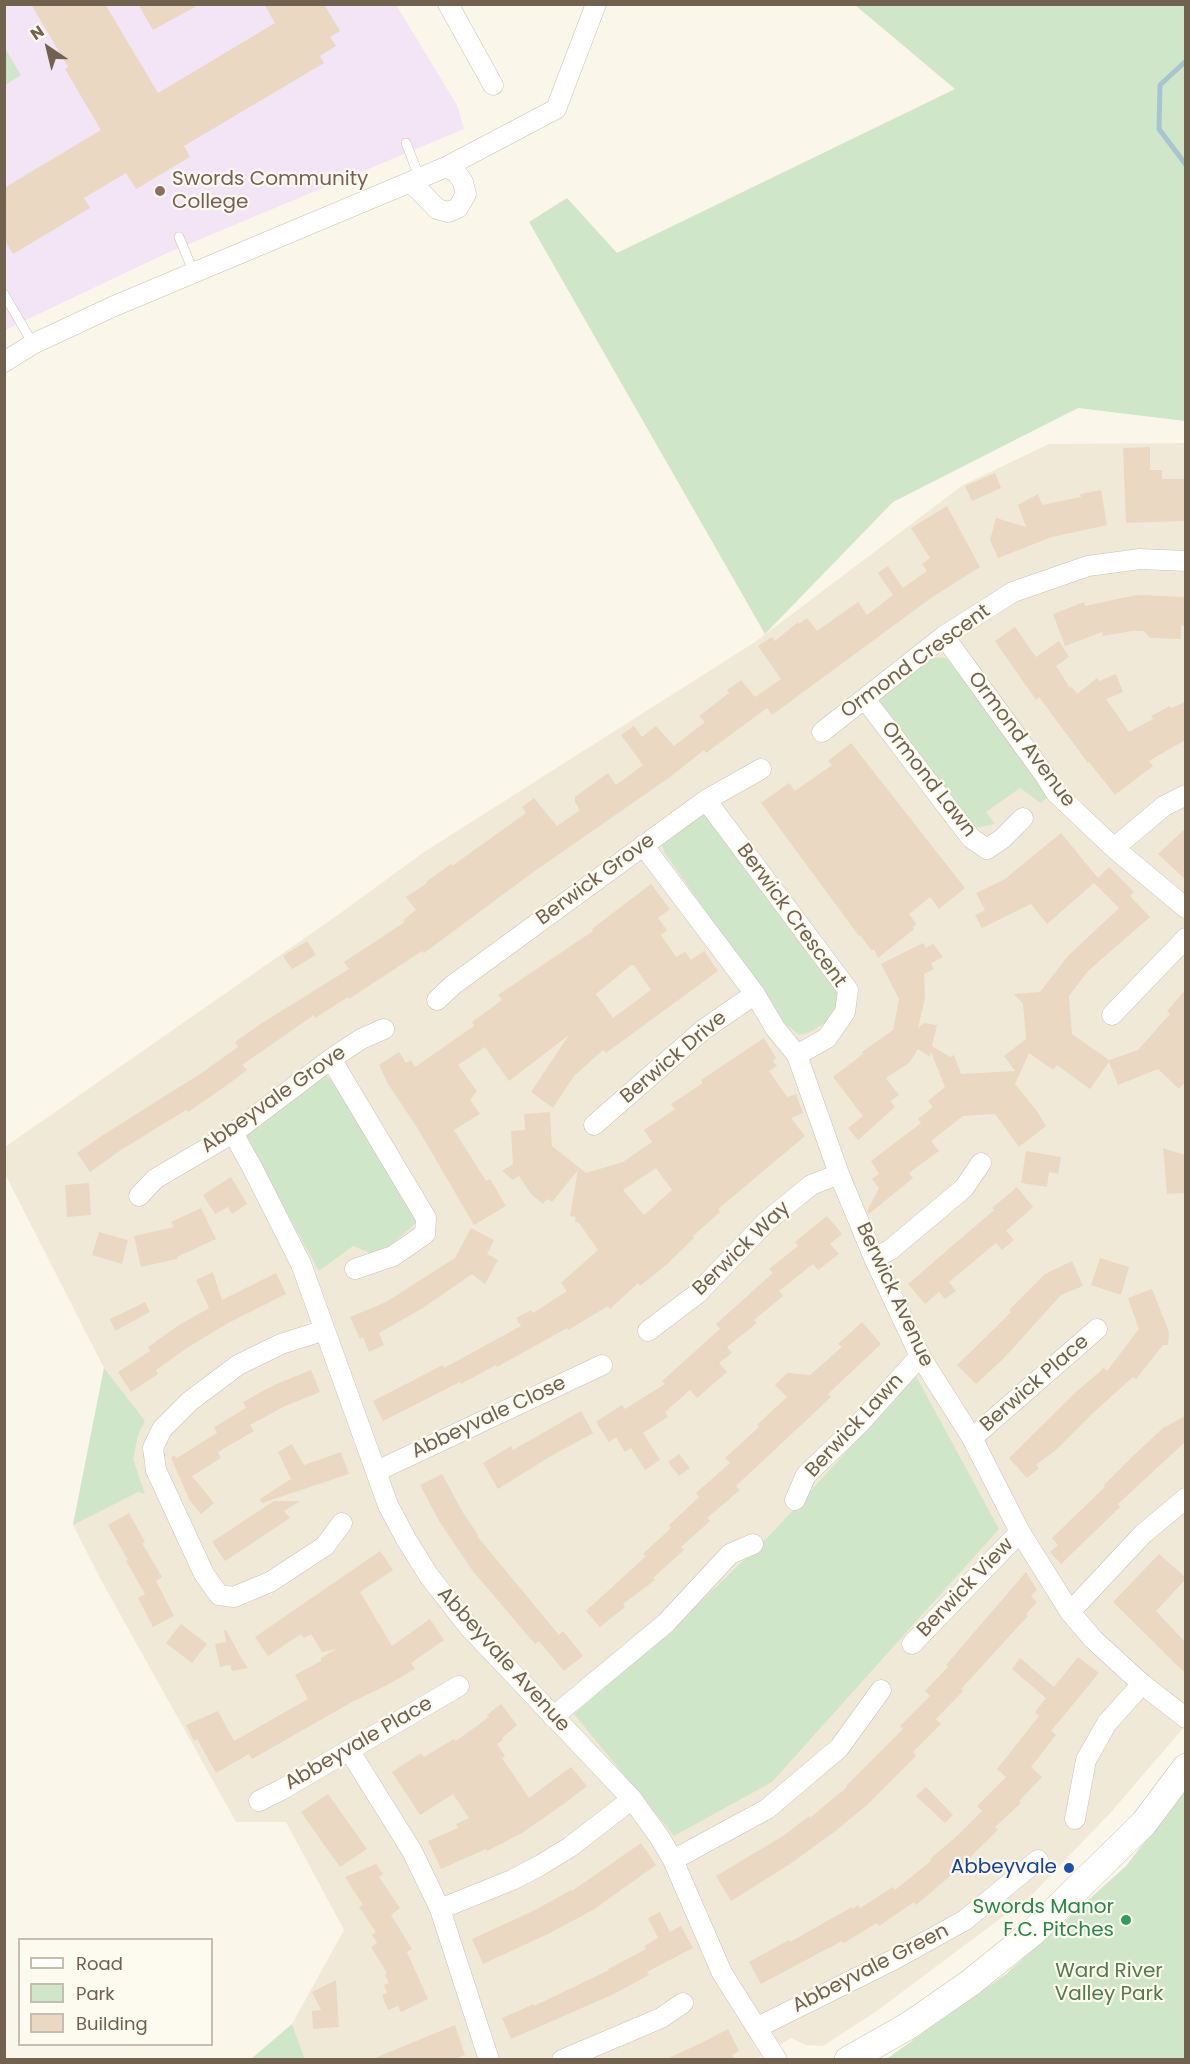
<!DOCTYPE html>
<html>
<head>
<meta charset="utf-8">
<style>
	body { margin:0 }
	#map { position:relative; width:1190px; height:2064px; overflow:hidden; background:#faf6e9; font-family:Poppins,sans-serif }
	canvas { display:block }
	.frame { position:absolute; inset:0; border:6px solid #71614f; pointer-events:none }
	.legend { position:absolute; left:18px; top:1938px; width:195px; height:108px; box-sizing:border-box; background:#fdfaef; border:2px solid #c5bdaf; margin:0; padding:8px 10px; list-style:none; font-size:18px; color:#71614f }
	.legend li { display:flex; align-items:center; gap:12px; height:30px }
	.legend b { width:30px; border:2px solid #c5bdaf }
	.north { position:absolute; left:18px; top:18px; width:60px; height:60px; -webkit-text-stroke:4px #fdfaef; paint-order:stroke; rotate:325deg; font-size:16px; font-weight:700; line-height:24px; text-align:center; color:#71614f }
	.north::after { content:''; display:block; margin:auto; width:21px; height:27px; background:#71614f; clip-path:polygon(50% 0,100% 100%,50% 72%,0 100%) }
</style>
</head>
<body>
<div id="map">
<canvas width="1190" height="2064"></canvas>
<div class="frame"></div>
<ul class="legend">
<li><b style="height:8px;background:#fff"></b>Road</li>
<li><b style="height:16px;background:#d0e6c9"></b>Park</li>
<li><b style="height:16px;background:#ead8c2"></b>Building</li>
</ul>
<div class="north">N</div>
</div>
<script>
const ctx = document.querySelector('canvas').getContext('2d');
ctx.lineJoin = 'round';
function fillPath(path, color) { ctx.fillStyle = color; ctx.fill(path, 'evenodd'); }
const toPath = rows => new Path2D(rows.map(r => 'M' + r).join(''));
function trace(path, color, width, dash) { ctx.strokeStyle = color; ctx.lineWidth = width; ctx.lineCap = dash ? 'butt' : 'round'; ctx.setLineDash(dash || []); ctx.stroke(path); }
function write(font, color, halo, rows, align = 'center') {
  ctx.font = font + ' Poppins,sans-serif'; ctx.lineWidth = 4.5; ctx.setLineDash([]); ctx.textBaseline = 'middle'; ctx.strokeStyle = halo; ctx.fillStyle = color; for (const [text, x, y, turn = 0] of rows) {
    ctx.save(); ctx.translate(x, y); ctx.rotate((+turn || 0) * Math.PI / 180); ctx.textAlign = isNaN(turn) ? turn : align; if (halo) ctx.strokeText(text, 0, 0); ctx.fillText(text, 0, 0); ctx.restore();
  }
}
fillPath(toPath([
	[1185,443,1185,1726,1112,1811,1032,1895,874,2013,823,2046,806,2045,791,2038,755,2060,305,2059,292,2024,344,1930,286,1822,236,1822,101,1580,73,1525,104,1368,5,1174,5,1147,342,912,424,852,755,642,963,485,1049,444]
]), '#f1e9d8');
fillPath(toPath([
	[4,5,396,5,457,105,464,129,167,253,5,330]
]), '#f3e5f6');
fillPath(toPath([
	[855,5,1185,5,1185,421,1078,408,893,502,765,634,529,222,567,198,617,253,955,89],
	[4,47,21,75,5,85,4,85],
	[927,657,946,658,1051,793,1041,803,1020,788,986,812,995,824,975,828,883,712,878,697],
	[706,815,839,991,837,1009,825,1023,810,1032,799,1035,784,1022,664,852,662,841,695,816],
	[325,1075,334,1081,423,1217,378,1256,353,1246,319,1271,244,1135],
	[104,1368,145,1421,138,1435,133,1459,145,1494,138,1492,73,1525],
	[916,1376,999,1529,772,1782,674,1836,574,1714,665,1636,772,1533],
	[1185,1790,1185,2059,885,2060,1006,1974,1126,1866],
	[292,2024,305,2059,251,2059]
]), '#d0e6c9');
trace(toPath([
	[1186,61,1160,85,1159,129,1186,165]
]), '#a7c4d2', 5);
fillPath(toPath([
	[31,4,105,4,158,93,275,23,264,4,324,4,340,31,330,37,336,46,320,56,324,63,184,146,190,157,136,189,126,173,84,198,90,208,13,254,4,239,4,188,101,130,65,69,68,67],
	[138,4,200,4,153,30],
	[1150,447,1150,470,1162,470,1162,479,1185,479,1185,521,1126,523,1123,448],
	[995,473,1001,488,972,501,965,486],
	[1101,490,1107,525,1052,537,998,558,990,540,996,518,1026,527,1018,505,1038,494,1042,505,1081,497,1080,494],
	[947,506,980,567,931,598,772,715,767,708,706,753,704,750,670,777,532,873,424,953,422,951,349,999,348,997,315,1018,314,1015,242,1065,247,1070,223,1088,188,1112,186,1110,121,1150,90,1172,77,1153,103,1135,200,1074,238,1047,235,1042,262,1023,349,969,344,962,405,922,403,920,416,910,406,897,427,883,426,882,451,864,452,866,526,813,522,807,534,798,557,826,580,810,575,802,575,797,608,773,616,785,643,765,621,735,634,726,642,737,656,726,674,746,705,722,699,716,729,693,727,690,741,680,755,697,781,679,758,646,772,637,775,641,798,622,799,624,807,618,817,631,858,602,867,615,893,595,878,573,888,566,903,588,927,571,922,564,930,558,911,528],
	[1136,595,1185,597,1185,626,1181,625,1181,639,1150,638,1144,631,1132,631,1103,636,1102,632,1065,646,1053,614,1084,602,1085,606],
	[1015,627,1036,657,1059,641,1069,657,1056,666,1070,688,1072,687,1077,694,1097,678,1099,681,1116,674,1123,692,1106,699,1129,732,1153,719,1151,716,1170,706,1171,708,1185,702,1185,740,1149,761,1153,766,1115,795,1089,762,1088,763,1039,697,1036,700,995,641],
	[851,743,965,888,939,909,930,897,909,914,916,924,913,927,914,929,878,958,874,949,872,951,860,935,859,936,761,803,789,783,795,791,832,765,828,761],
	[1185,829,1185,879,1158,854],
	[1061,833,1098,878,1109,867,1134,892,1130,896,1150,917,1088,971,1069,996,1072,1034,1109,1060,1138,1050,1170,1014,1167,1011,1185,990,1185,1082,1179,1089,1158,1069,1118,1085,1109,1062,1090,1089,1057,1065,1053,1070,1029,1053,1015,1084,1037,1111,1046,1126,1019,1147,995,1114,963,1116,931,1141,939,1151,909,1173,913,1178,869,1214,867,1211,879,1188,872,1179,879,1174,871,1161,921,1123,918,1119,933,1107,928,1101,945,1087,931,1052,930,1057,918,1049,909,1063,886,1078,899,1095,890,1101,895,1107,858,1140,848,1128,863,1116,833,1077,863,1054,862,1052,893,1030,899,999,881,964,923,943,926,948,933,944,943,957,931,963,934,969,924,974,925,998,918,1028,924,1023,937,1025,932,1046,950,1057,954,1055,961,1074,1015,1071,1004,1056,1026,1039,1023,1004,1014,994,1040,992,1068,956,1119,908,1094,883,1047,924,1031,904,982,928,975,915,985,910,976,893,1005,879],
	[651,884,670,909,658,918,667,930,661,935,676,957,685,952,691,960,704,951,718,971,606,1053,603,1050,574,1076,553,1108,531,1092,569,1035,509,1081,485,1047,458,1065,477,1091,470,1100,480,1114,454,1130,486,1181,490,1179,506,1206,474,1225,418,1129,388,1084,379,1065,399,1052,406,1063,411,1060,415,1067,474,1026,472,1022,502,1000,498,995,593,931,592,929],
	[631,965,634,965,651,990,613,1018,596,994],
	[307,941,316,955,292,969,283,956],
	[764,1038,776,1058,773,1061,777,1066,769,1071,787,1097,796,1094,803,1113,791,1118,805,1136,718,1209,720,1212,693,1236,694,1238,666,1265,640,1286,638,1283,610,1309,608,1306,568,1330,567,1328,497,1367,496,1365,461,1384,460,1382,383,1421,373,1401,443,1365,444,1368,521,1326,516,1318,531,1310,533,1313,567,1291,561,1283,598,1250,579,1223,575,1222,576,1217,570,1216,578,1170,552,1202,547,1199,543,1204,531,1194,519,1176,513,1180,502,1171,513,1164,511,1131,525,1130,524,1114,550,1112,552,1146,586,1173,623,1162,652,1142,644,1130,675,1109,671,1104,703,1083,701,1080],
	[656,1168,672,1190,644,1215,623,1190],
	[1163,1148,1185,1155,1185,1193,1167,1194],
	[1026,1151,1061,1157,1058,1174,1049,1172,1047,1187,1021,1183],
	[231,1177,247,1204,232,1214,228,1207,215,1214,203,1195],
	[89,1183,91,1215,67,1217,65,1185],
	[1017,1187,1033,1207,1006,1231,1014,1240,1002,1250,996,1243,949,1282,956,1291,945,1299,939,1292,925,1304,908,1284,994,1210,992,1208],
	[201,1208,216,1239,177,1257,177,1259,141,1267,134,1236,174,1227,171,1222],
	[827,1216,842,1234,830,1244,839,1254,818,1270,813,1264,779,1291,783,1296,754,1320,757,1323,727,1347,732,1353,719,1363,727,1372,697,1398,690,1390,665,1412,668,1417,643,1433,660,1460,645,1470,631,1448,625,1452,616,1437,609,1442,596,1422,622,1405,625,1409,665,1384,662,1381,720,1329,716,1324,773,1273,769,1269,798,1246,795,1242],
	[471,1228,494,1240,487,1254,498,1260,485,1284,472,1274,423,1308,379,1333,384,1345,369,1352,363,1337,360,1339,350,1317,386,1302,455,1258],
	[99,1232,128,1240,122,1264,92,1255],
	[1100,1258,1129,1267,1121,1295,1091,1285],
	[1072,1261,1083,1286,1061,1295,1004,1358,976,1384,957,1365,997,1326,1011,1312,1009,1310,1045,1274],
	[213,1272,222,1300,276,1273,286,1294,228,1323,187,1348,156,1370,158,1374,131,1392,118,1372,150,1351,148,1347,179,1325,209,1308,196,1280],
	[1152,1289,1169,1332,1168,1345,1163,1345,1136,1379,1133,1377,1094,1412,1057,1449,1036,1465,1039,1468,1027,1478,1009,1458,1075,1393,1104,1368,1107,1371,1139,1329,1128,1298],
	[145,1302,150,1312,115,1331,110,1319],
	[862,1322,881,1344,828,1394,831,1397,736,1486,740,1490,707,1518,710,1521,681,1547,684,1550,653,1578,655,1580,623,1604,625,1607,600,1627,586,1611,646,1556,643,1554,671,1528,669,1525,699,1497,696,1493,730,1463,725,1458,759,1427,757,1425,787,1397,775,1385,787,1373,810,1375,842,1347,838,1344],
	[311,1370,320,1392,285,1406,250,1425,254,1431,218,1452,221,1458,192,1476,214,1503,201,1514,190,1501,171,1458,174,1455,177,1458,217,1433,214,1427,246,1408,243,1402,274,1385],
	[581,1411,593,1433,546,1459,498,1489,483,1463,511,1446,513,1450],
	[1185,1416,1185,1442,1118,1504,1120,1507,1061,1564,1050,1552,1058,1545,1052,1538,1105,1487,1104,1485,1132,1457,1163,1428],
	[292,1444,304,1465,341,1452,349,1474,262,1503,260,1499,291,1479,278,1452],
	[679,1454,690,1468,679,1476,668,1462],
	[442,1474,462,1511,478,1535,477,1536,559,1635,563,1631,583,1656,564,1671,539,1641,535,1644,472,1570,439,1521,420,1485],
	[274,1501,300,1501,284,1511,290,1518,225,1561,212,1542],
	[129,1513,145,1542,142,1543,162,1577,156,1581,174,1616,153,1627,138,1598,145,1594,126,1561,128,1560,108,1525],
	[380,1551,393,1570,360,1592,392,1646,430,1619,444,1640,411,1663,415,1669,387,1685,352,1702,252,1759,249,1754,216,1773,197,1739,194,1741,186,1725,218,1711,234,1741,308,1699,295,1675,321,1661,321,1658,336,1649,322,1652,311,1634,304,1638,301,1634,268,1656,255,1637],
	[1159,1554,1185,1577,1185,1580,1156,1611,1185,1642,1185,1673,1113,1602],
	[1026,1572,1037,1590,1031,1596,1037,1602,1026,1614,1028,1616,961,1689,963,1691,936,1719,941,1724,913,1752,916,1756,866,1806,834,1832,790,1864,731,1901,716,1876,783,1836,809,1816,810,1818,847,1787,846,1786,903,1729,900,1726,930,1696,925,1691,948,1667,946,1665],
	[181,1624,207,1644,192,1663,166,1643],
	[226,1630,242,1659,248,1668,232,1671,230,1665,220,1667,215,1644,226,1642,224,1631],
	[1078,1657,1099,1673,1051,1731,1056,1735,1031,1767,1042,1777,1019,1801,1021,1803,995,1827,998,1830,969,1858,970,1859,916,1905,914,1902,879,1926,877,1923,844,1943,842,1941,761,1984,749,1962,789,1940,790,1942,852,1907,853,1909,858,1905,860,1908,893,1887,895,1890,931,1861,930,1859,958,1835,982,1811,977,1806,1006,1777,997,1769,1039,1716,1035,1712,1046,1698,1012,1669,1020,1658,1054,1687],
	[501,1704,517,1725,502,1738,503,1740,497,1744,505,1756,502,1758,529,1798,571,1767,587,1786,565,1803,522,1833,487,1851,486,1849,441,1869,428,1841,458,1828,456,1824,469,1818,453,1794,420,1815,392,1772,421,1753,424,1757,454,1739,456,1741,489,1717,487,1715],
	[926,1787,953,1815,945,1823,916,1796],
	[328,1794,367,1849,340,1867,301,1812],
	[641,1843,656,1865,593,1910,548,1934,483,1964,472,1939,535,1910,571,1890,572,1891],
	[376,1864,383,1874,379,1877,400,1908,391,1915,412,1949,407,1952,428,1999,401,2012,398,2006,388,2010,382,1995,387,1993,384,1985,389,1983,385,1974,387,1973,371,1947,377,1943,372,1935,376,1932,359,1907,363,1905,345,1877],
	[660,1912,670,1932,681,1926,693,1948,647,1972,649,1975,614,1994,511,2039,502,2018,534,2004,534,2006,609,1970,608,1969,646,1949,644,1946,658,1938,648,1918],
	[336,1980,339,2027,313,2029,312,2011,321,2010,312,1992],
	[455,2025,465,2055,451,2060,370,2060],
	[728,2029,739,2051,732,2055,735,2060,664,2060,699,2044]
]), '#ead8c2');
const lane = toPath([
	[406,143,420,179],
	[179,237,194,273],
	[4,294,33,344]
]);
const street = toPath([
	[448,4,493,85],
	[410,183,419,190,437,209,448,212,458,208,466,194,463,182,456,172,446,167],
	[4,362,33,344,112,307,446,167,556,109,596,4],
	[944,636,1046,777,1056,793,1114,848,1186,908],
	[865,699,971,838,987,849,1002,839,1023,818],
	[822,732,944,636,1013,592,1088,566,1140,559,1186,561],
	[706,800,848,990,845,1012,827,1038,797,1055],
	[643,845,755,994,775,1028,797,1055,839,1174,874,1258,920,1356,972,1438,1020,1532,1070,1612,1093,1639,1142,1684,1186,1718],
	[1114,848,1164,806,1186,795],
	[437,1000,453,985,706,800,761,769],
	[1112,1015,1186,938],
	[331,1059,426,1218,425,1234,393,1256,355,1269],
	[594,1125,703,1030,755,994],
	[233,1133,253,1169,301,1264,388,1505,406,1539,429,1576,469,1627,632,1799,660,1838,673,1860,722,1973,777,2060],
	[139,1196,155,1179,233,1133,331,1059,361,1039,384,1029],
	[874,1258,890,1250,964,1188,981,1163],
	[325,1330,281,1344,238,1365,190,1401,162,1429,153,1448,156,1470,204,1574,219,1595,234,1597,270,1582,325,1546,342,1523],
	[648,1331,697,1294,766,1222,811,1185,839,1174],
	[972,1438,1097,1329],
	[377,1471,602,1365],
	[795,1500,806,1475,859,1424,920,1356],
	[1070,1612,1143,1534,1186,1498],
	[912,1644,1020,1532],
	[553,1717,666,1623,730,1554,753,1544],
	[349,1750,412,1851,440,1909,489,2060],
	[259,1801,281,1790,459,1686],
	[1075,1819,1086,1760,1107,1723,1142,1684],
	[673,1860,767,1809,839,1748,881,1690],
	[440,1909,512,1880,539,1866,570,1847,632,1799],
	[758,2027,893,1960,965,1920,1038,1860],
	[562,2060,661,2018,683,2003]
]);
const secondary = toPath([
	[848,2060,908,2026,970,1983,1032,1933,1144,1823,1186,1767]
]);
trace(lane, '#cbc0b0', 10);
trace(street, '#cbc0b0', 21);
trace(secondary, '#cdc1ae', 28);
trace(lane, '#fff', 9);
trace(street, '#fff', 20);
trace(secondary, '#fff', 27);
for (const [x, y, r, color] of [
	[160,191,6,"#8d6e63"],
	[1069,1868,6,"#1a4fb4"],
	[1126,1920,6,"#2e9e5b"]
]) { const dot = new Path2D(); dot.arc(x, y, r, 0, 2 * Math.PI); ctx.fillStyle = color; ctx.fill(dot); trace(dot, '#fdfaef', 2); }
write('20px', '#785e54', '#fdfaef', [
	["Swords Community",172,180],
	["College",172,203]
], 'left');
write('20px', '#71614f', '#fdfaef', [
	["Ormond Crescent",916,662,-36],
	["Ormond Avenue",1021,740,53],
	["Ormond Lawn",928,780,52],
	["Berwick Grove",596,880,-36],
	["Berwick Crescent",791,916,54],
	["Berwick Drive",674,1058,-40],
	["Abbeyvale Grove",274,1100,-35],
	["Berwick Way",742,1249,-44],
	["Berwick Avenue",894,1295,65],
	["Berwick Place",1035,1384,-41],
	["Abbeyvale Close",489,1418,-25],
	["Berwick Lawn",855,1426,-47],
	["Berwick View",966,1588,-46],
	["Abbeyvale Avenue",503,1660,48],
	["Abbeyvale Place",359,1744,-30],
	["Abbeyvale Green",871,1969,-27]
]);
write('20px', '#164399', '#fdfaef', [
	["Abbeyvale",1057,1868]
], 'right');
write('20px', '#27864d', '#fdfaef', [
	["Swords Manor",1114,1908],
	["F.C. Pitches",1114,1931]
], 'right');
write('20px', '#527b4c', '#fdfaef', [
	["Ward River",1109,1972],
	["Valley Park",1109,1995]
]);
</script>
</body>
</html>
